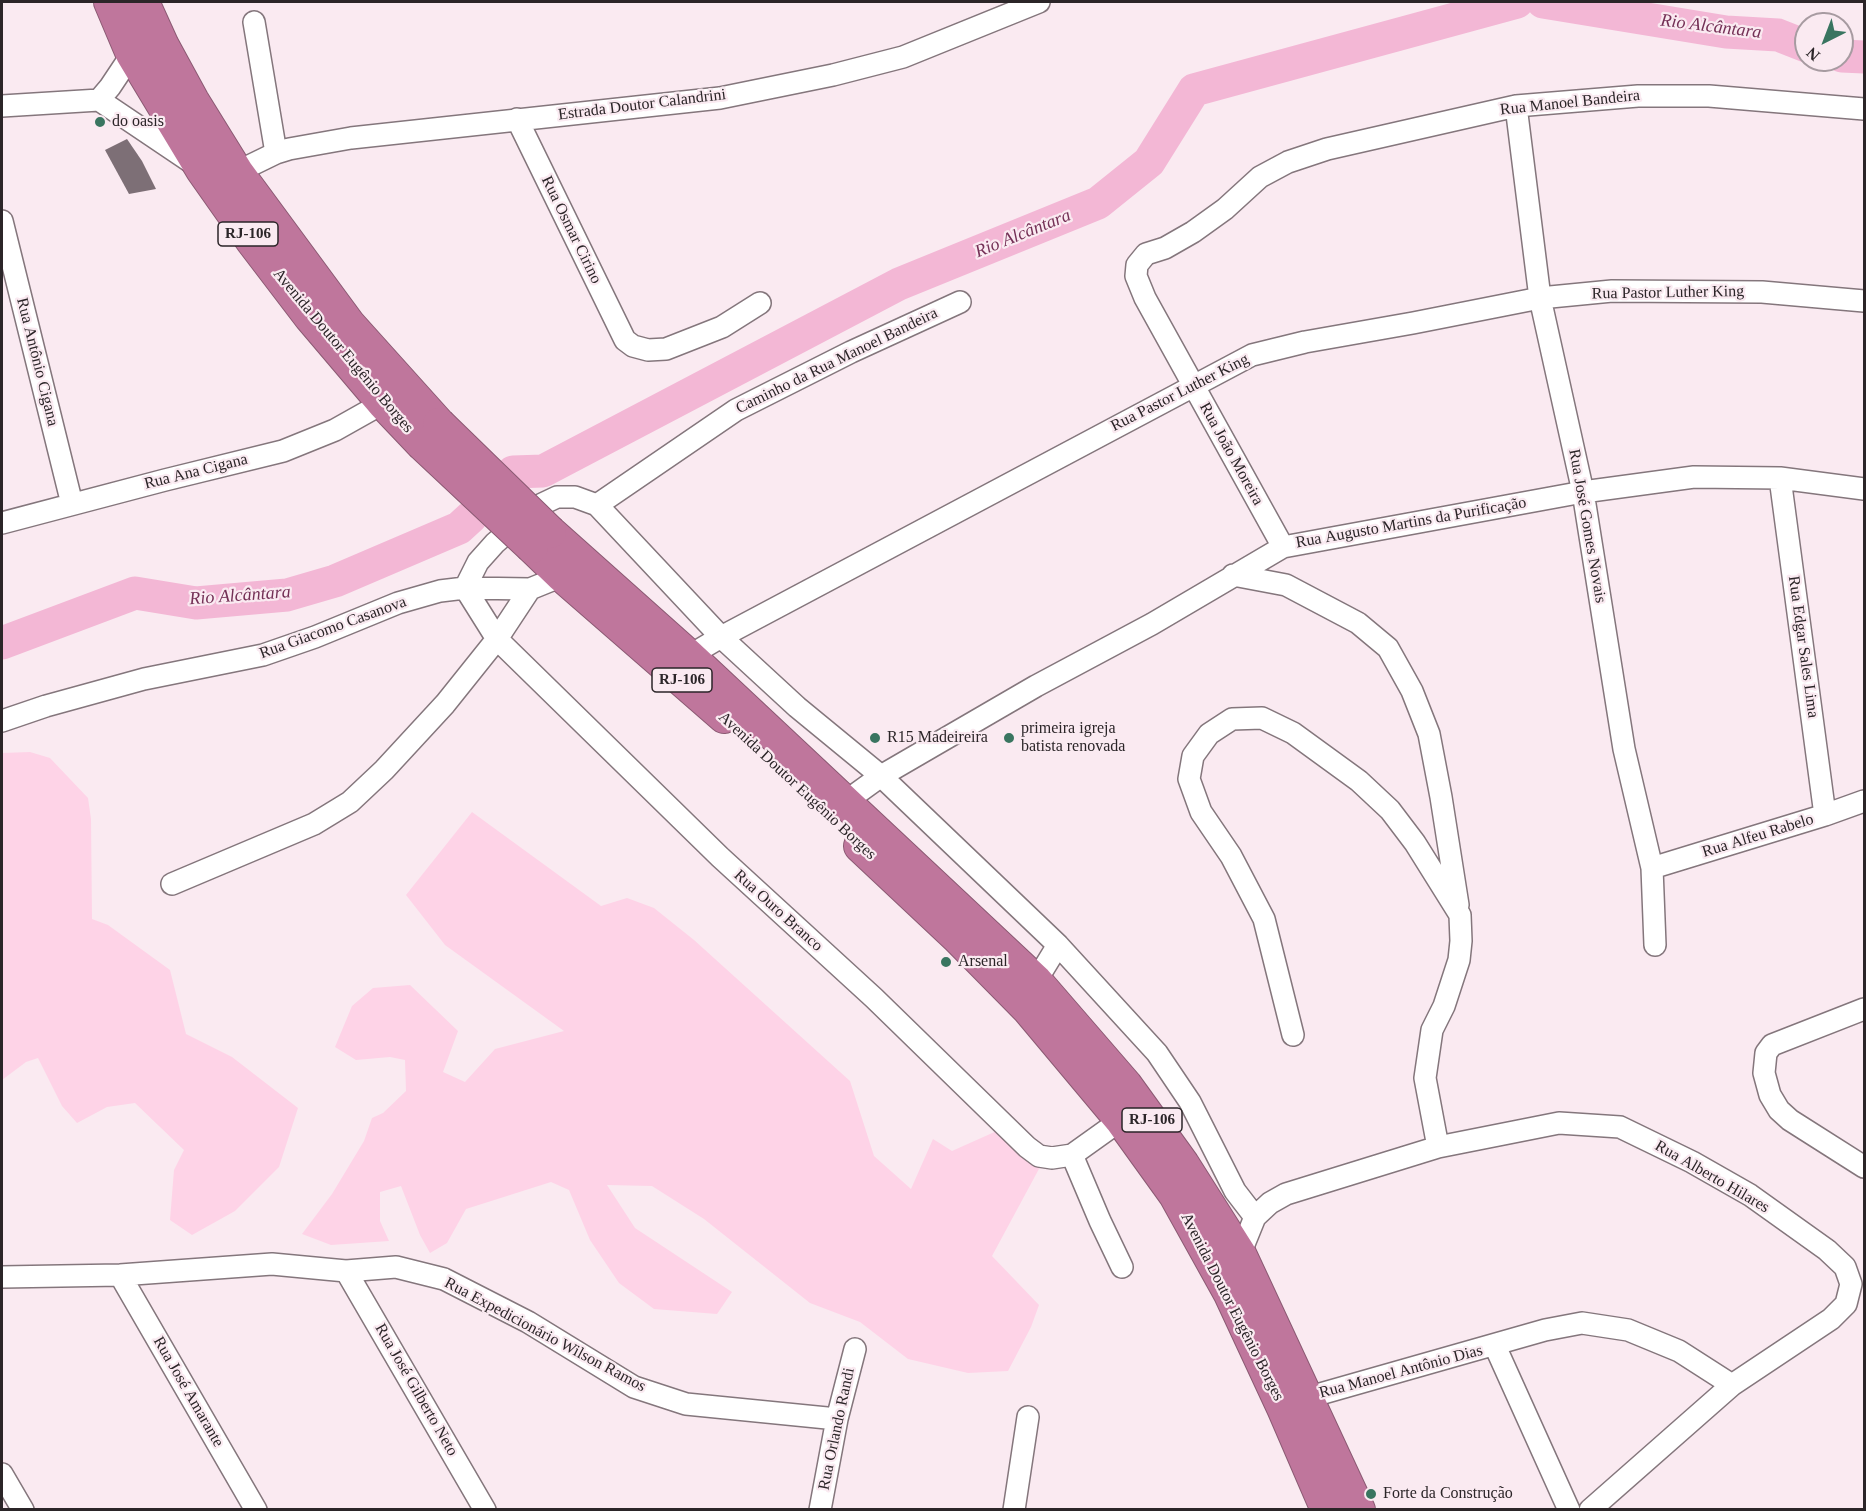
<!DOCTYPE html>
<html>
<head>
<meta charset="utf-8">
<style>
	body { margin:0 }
	#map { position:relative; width:1866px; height:1511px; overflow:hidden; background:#faeaf1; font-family:"Times New Roman",serif }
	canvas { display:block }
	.frame { position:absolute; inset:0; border:3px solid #2b2528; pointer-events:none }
	.north { position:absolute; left:1794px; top:12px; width:60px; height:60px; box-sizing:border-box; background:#faeaf1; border:2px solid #a79ba1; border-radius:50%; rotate:222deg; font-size:16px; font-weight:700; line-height:24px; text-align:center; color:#2b2528 }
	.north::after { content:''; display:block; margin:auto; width:21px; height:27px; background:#397560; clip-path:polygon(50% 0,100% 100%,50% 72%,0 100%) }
</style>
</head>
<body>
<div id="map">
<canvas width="1866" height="1511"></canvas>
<div class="frame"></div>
<div class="north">N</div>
</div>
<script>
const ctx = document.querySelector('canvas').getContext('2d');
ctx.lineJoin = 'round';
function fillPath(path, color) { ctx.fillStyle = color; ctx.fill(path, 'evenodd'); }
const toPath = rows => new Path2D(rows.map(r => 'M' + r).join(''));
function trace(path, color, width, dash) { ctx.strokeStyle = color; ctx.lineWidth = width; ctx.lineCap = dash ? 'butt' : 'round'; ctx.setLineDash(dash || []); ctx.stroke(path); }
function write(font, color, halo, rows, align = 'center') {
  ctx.font = font + ' "Times New Roman",serif'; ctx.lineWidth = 4.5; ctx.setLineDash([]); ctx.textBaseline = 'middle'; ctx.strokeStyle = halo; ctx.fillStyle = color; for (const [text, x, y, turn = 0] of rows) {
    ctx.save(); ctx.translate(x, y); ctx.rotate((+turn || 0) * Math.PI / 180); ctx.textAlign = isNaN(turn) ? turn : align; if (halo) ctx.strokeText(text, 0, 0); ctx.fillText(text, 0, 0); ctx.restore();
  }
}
fillPath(toPath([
	[30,752,50,758,88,798,91,819,92,919,108,925,170,970,186,1034,232,1057,298,1108,279,1167,235,1211,192,1235,170,1220,174,1170,184,1150,135,1103,107,1107,77,1123,62,1106,38,1058,26,1062,2,1080,2,753],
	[472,812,601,906,627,898,654,908,694,940,850,1081,874,1156,911,1189,933,1139,952,1151,999,1130,1040,1167,992,1256,1039,1305,1031,1327,1008,1371,968,1373,908,1359,860,1322,810,1303,704,1219,652,1186,607,1185,635,1228,732,1292,717,1314,654,1309,619,1283,590,1240,569,1190,551,1182,466,1209,447,1243,430,1253,420,1235,401,1186,380,1192,380,1221,389,1241,331,1245,302,1234,332,1194,364,1141,372,1118,383,1113,406,1091,405,1060,390,1057,356,1060,335,1047,352,1006,373,988,410,985,458,1031,443,1072,465,1082,495,1049,564,1031,445,945,406,895]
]), '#fed3e7');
trace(toPath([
	[1543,2,1726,32,1778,35,1806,46],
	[1842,56,1864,57],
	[513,472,543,471,899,284,1098,203,1149,162,1194,90,1517,2],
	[2,643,135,593,196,603,287,595,335,581,459,528,471,517]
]), '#f3b7d5', 33);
fillPath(toPath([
	[127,139,142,161,156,189,129,194,105,150]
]), '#7d6f76');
const minor = toPath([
	[254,22,276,153],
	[99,100,110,87,132,54],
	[2,106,99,100,194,164],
	[1516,106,1540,298,1583,492,1624,749,1652,868,1655,945],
	[517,119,625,340,633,346,648,350,666,349,722,327,760,303],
	[237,172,276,153,289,149,351,138,720,98,833,75,903,57,1039,2],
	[2,221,72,504],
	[1780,478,1825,815],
	[597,505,736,410,851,352,960,302],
	[2,523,165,480,283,451,335,430,383,403],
	[1283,547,1145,298,1136,276,1137,265,1146,254,1165,248,1193,232,1225,209,1260,177,1288,162,1327,149,1516,106,1638,96,1709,96,1864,109],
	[1233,575,1286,585,1358,623,1388,648,1412,691,1429,734,1441,797,1458,905],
	[689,656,721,637,1252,355,1305,342,1413,323,1540,298,1612,291,1762,292,1864,301],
	[2,721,46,706,144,679,263,655,315,637,398,603,440,591,465,588,530,589,562,576],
	[845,802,881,776,1036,686,1152,624,1283,547,1583,492,1694,477,1780,478,1864,489],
	[1652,868,1825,815,1864,801],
	[172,884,314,824,350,802,384,770,445,704,497,639,530,589],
	[1036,981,1058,945],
	[1864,1009,1772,1045,1766,1053,1764,1073,1770,1095,1779,1110,1790,1120,1864,1167],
	[1293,1035,1264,919,1231,856,1201,812,1189,779,1193,756,1209,734,1232,719,1262,718,1293,733,1359,781,1390,810,1415,843,1460,915,1461,941,1459,960,1444,1006,1432,1030,1425,1078,1438,1147],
	[1121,1120,1072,1155,1052,1158,1039,1156,1027,1147,874,998,720,857,497,639,465,588,478,562,495,543,538,506,557,497,575,497,597,505,721,637,797,707,881,776,1058,945,1157,1053,1190,1102,1235,1191,1255,1217],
	[1072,1155,1100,1221,1122,1267],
	[1240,1254,1255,1217,1270,1203,1286,1194,1438,1147,1559,1123,1620,1127,1692,1162,1750,1195,1827,1250,1845,1267,1851,1284,1846,1304,1831,1319,1732,1385,1590,1510],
	[346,1271,485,1510],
	[120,1275,256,1510],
	[2,1277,120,1275,272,1264,346,1271,396,1267,444,1279,528,1322,634,1387,686,1404,837,1419],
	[1495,1346,1569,1510],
	[1306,1398,1545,1330,1582,1323,1628,1330,1679,1351,1732,1385],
	[2,1474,23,1510],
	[820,1510,837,1419,855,1349],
	[1014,1510,1028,1417]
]);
const highway = toPath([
	[110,2,132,54,202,170,252,241,310,317,383,403,421,443],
	[143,2,163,46,193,101,237,172,349,324,439,424],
	[550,532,689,656,1036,981,1126,1085,1183,1164,1240,1254,1359,1510],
	[532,547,562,576,724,717],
	[860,846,957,937,1028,1009,1121,1120,1175,1195,1230,1294,1283,1408,1327,1510]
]);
trace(minor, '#84767c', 24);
trace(highway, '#8b5a73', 34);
trace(minor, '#fff', 21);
trace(highway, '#bf769c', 32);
const highwayBridge = toPath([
	[439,424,550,532],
	[421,443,532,547]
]);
trace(highwayBridge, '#8b5a73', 34, []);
trace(highwayBridge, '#bf769c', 32);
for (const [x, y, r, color] of [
	[100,122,6,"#397560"],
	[875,738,6,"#397560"],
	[1009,738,6,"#397560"],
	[946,962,6,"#397560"],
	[1371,1494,6,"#397560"]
]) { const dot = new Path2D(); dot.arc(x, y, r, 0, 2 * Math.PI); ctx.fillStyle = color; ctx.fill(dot); trace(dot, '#faeaf1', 2); }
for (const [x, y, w] of [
	[248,234,60],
	[682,680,60],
	[1152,1120,60]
]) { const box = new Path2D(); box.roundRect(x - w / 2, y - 12, w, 24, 4.5); ctx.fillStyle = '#faeaf1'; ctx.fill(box); trace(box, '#2b2528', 1.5); }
write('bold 15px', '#2b2528', null, [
	["RJ-106",248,234],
	["RJ-106",682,680],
	["RJ-106",1152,1120]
]);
write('16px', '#2b2528', '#faeaf1', [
	["Rua Manoel Bandeira",1570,103,-6],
	["Estrada Doutor Calandrini",642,105,-7],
	["Rua Osmar Cirino",571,230,64],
	["Rua Pastor Luther King",1668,293,-1],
	["Avenida Doutor Eugênio Borges",343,351,50],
	["Caminho da Rua Manoel Bandeira",837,361,-26],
	["Rua Antônio Cigana",37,362,76],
	["Rua Pastor Luther King",1180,393,-27],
	["Rua João Moreira",1231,454,61],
	["Rua Ana Cigana",196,472,-14],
	["Rua Augusto Martins da Purificação",1411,523,-10],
	["Rua José Gomes Novais",1587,526,80],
	["Rua Giacomo Casanova",333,628,-20],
	["Rua Edgar Sales Lima",1803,647,82],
	["Avenida Doutor Eugênio Borges",797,786,43],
	["Rua Alfeu Rabelo",1758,836,-17],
	["Rua Ouro Branco",778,911,42],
	["Rua Alberto Hilares",1712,1177,30],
	["Avenida Doutor Eugênio Borges",1232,1307,63],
	["Rua Expedicionário Wilson Ramos",545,1335,28],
	["Rua Manoel Antônio Dias",1401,1372,-15],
	["Rua José Gilberto Neto",416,1390,60],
	["Rua José Amarante",188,1392,60],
	["Rua Orlando Randi",837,1429,-78]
]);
write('16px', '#2b2528', '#faeaf1', [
	["do oasis",112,122],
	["primeira igreja",1021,729],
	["batista renovada",1021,747],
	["R15 Madeireira",887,738],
	["Arsenal",958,962],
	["Forte da Construção",1383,1494]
], 'left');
write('italic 18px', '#743056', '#faeaf1', [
	["Rio Alcântara",1711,27,7],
	["Rio Alcântara",1023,234,-22],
	["Rio Alcântara",240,596,-4]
]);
</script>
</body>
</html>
